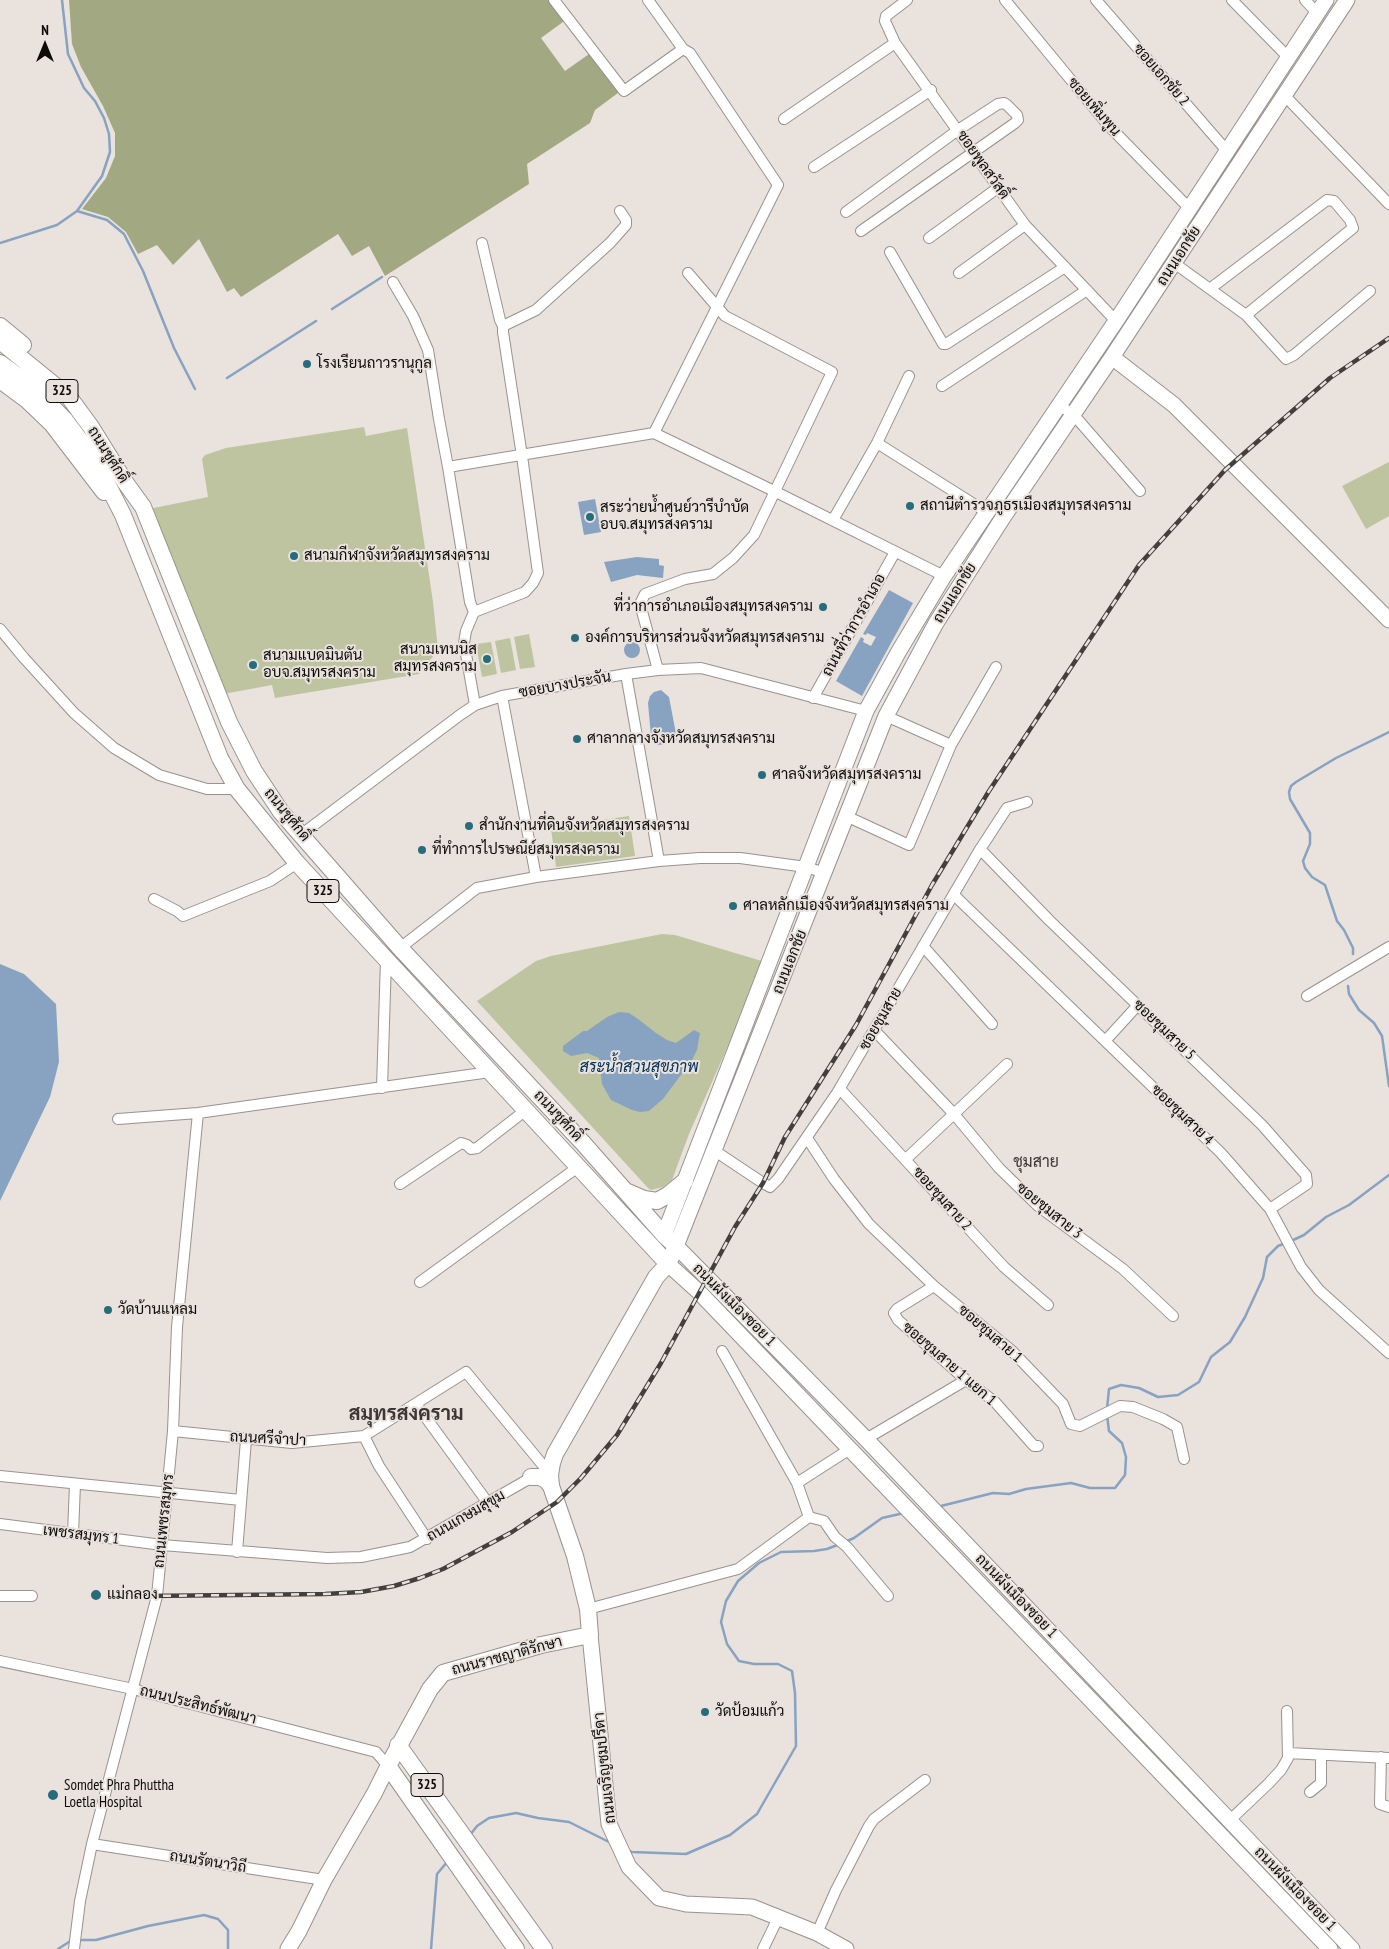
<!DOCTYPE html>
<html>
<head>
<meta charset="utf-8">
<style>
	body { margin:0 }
	#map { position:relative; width:1389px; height:1949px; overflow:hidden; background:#e9e2dd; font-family:"PT Sans Narrow",sans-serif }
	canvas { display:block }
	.north { position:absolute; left:20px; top:20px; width:50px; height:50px; -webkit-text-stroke:4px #e9e2dd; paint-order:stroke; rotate:0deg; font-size:14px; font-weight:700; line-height:20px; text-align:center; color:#0d0b09 }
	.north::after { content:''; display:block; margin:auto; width:18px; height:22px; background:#0d0b09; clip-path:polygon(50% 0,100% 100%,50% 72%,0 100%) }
</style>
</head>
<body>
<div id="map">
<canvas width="1389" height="1949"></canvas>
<div class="north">N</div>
</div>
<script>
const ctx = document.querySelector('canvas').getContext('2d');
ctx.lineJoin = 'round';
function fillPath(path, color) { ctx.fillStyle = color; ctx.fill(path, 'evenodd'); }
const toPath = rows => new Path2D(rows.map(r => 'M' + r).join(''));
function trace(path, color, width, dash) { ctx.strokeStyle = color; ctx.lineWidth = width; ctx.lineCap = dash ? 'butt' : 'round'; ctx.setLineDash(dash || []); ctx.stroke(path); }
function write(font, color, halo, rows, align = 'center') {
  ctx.font = font + ' "PT Sans Narrow",Sarabun,sans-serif'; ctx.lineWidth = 4; ctx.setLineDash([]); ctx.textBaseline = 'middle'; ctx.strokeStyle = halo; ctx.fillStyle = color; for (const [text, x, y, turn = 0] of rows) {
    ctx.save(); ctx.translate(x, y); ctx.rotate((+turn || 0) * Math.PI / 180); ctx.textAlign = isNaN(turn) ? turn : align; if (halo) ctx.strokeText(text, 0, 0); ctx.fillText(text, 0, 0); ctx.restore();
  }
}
fillPath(toPath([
	[364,427,366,436,407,428,433,602,438,650,419,674,275,698,272,685,218,695,144,510,208,497,202,459,205,455,226,448],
	[1389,462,1389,516,1366,529,1342,486],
	[529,634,535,667,520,669,514,637],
	[510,638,516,670,501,673,495,641],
	[491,642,497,674,482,677,476,644],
	[629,816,635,856,556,867,551,828],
	[662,934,675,935,765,962,689,1134,672,1180,663,1187,651,1190,648,1188,477,1001,536,961,551,956]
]), '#bec4a0');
fillPath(toPath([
	[69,0,552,0,567,19,541,38,565,71,592,52,622,90,595,110,590,123,527,164,529,184,385,276,369,246,352,256,338,234,241,297,234,288,227,292,199,239,173,265,157,245,138,254,126,232,108,217,82,209,106,178,115,156,115,133,103,106,81,67,72,44]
]), '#a2a881');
fillPath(toPath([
	[595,499,601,532,584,535,578,502],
	[637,557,659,559,659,565,664,566,663,578,637,575,611,582,604,562],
	[889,590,913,603,862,696,836,681,861,637,864,639,863,642,871,646,876,637,867,633,866,635,863,634],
	'624 650a8 8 0 1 1 16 0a8 8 0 1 1-16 0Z',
	[661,690,669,697,677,739,675,743,658,745,653,742,651,736,648,703,650,696,654,692],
	[0,964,24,974,56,1004,59,1062,50,1097,0,1201],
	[619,1012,629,1013,638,1019,656,1033,667,1040,676,1043,694,1030,700,1033,697,1050,692,1060,663,1099,649,1111,640,1112,632,1110,611,1100,602,1084,599,1058,587,1053,571,1056,563,1051,563,1046,583,1031,587,1031,607,1017]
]), '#87a3c1');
trace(toPath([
	[77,211,107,220,124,234,143,271,174,348,195,389],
	[0,243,57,225,77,211,102,176,110,152,109,134,104,118,95,101,84,88,68,54,62,0],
	[332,309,382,277],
	[227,378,316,321],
	[1353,954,1353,948,1344,930,1337,921,1325,885,1312,877,1305,868,1303,861,1310,844,1310,833,1290,799,1289,792,1291,786,1296,782,1336,758,1389,732],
	[1348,986,1349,994,1359,1010,1374,1023,1382,1036,1389,1086],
	[1291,1241,1304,1235,1326,1217,1349,1205,1389,1175],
	[1107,1409,1109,1389,1121,1385,1139,1388,1158,1397,1178,1395,1199,1382,1211,1357,1230,1342,1245,1317,1263,1278,1267,1257,1278,1246,1286,1243],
	[937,1507,993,1493,1009,1494,1026,1489,1071,1483,1090,1488,1115,1488,1125,1475,1126,1457,1122,1443,1109,1431,1107,1415],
	[845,1542,854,1538,882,1518,904,1513],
	[470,1835,477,1826,489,1818,516,1813,538,1818,569,1822,611,1843],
	[628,1850,632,1852,686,1854,730,1835,757,1814,796,1746,795,1693,792,1671,778,1664,754,1664,739,1661,727,1644,721,1622,726,1601,738,1581,759,1563,781,1552,814,1551,827,1549,840,1544],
	[77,1940,96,1940,148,1926,204,1915,218,1919,228,1930,228,1949],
	[58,1949,72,1940],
	[431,1949,437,1874,447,1862]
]), '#87a3c1', 2.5);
const street = toPath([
	[554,0,624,91,683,49],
	[648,0,683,49,690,53,778,185,654,433],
	[907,0,886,16,885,21,895,43,1025,225,1116,321],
	[1005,0,1108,125,1189,208],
	[1096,0,1227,151],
	[1232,0,1289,58],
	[1305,0,1317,13],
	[1285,96,1389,204],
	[784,119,895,43],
	[814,167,931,90],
	[846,212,958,130,998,104,1004,103,1007,105,1017,115,1018,120,1015,123,861,231],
	[929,238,999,187],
	[890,252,943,344,946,344,1065,267],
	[1174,263,1246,315,1286,359,1294,355,1370,291],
	[959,273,1025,225],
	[393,282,413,316,428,350,439,419,448,467,470,602,474,612],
	[1211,288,1327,200,1334,201,1350,220,1353,228,1246,315],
	[503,326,536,310,610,243,626,225,626,220,620,211],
	[942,386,1087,290],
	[1060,406,1073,414,1140,491],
	[877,443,988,513],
	[448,467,654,433,774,491,944,576],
	[833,520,877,443,909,376],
	[0,629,24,658,74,713,114,748,159,775,207,789,237,789],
	[658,670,640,604,645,594,685,579,713,574,733,558,754,535,832,372,725,316,688,273],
	[626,674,659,861],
	[502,696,536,877],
	[813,698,895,552],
	[475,705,464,643,466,631,474,612,525,592,533,583,538,573,522,456,503,332,503,326,500,320,482,243],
	[886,716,951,745],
	[846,816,909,845,951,745,996,667],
	[302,834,460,715,475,705,502,696,626,674,658,670,701,668,866,711],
	[980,849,1049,920,1262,1125,1306,1175,1307,1184,1270,1209],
	[954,895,1221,1153,1270,1209,1301,1267,1319,1290,1389,1353],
	[154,899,177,911,183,916,270,881,297,863],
	[923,946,992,1024],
	[400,948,477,888,536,877,659,861,700,858,740,858,806,867,825,873],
	[1307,996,1389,947],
	[874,1030,954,1114,999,1168,1038,1206,1123,1269,1173,1316],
	[1106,1040,1138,1005],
	[382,1088,386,959],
	[840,1089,1004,1267,1048,1305],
	[118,1119,198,1113,490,1072],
	[807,1138,834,1179,869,1224,934,1286,1011,1350,1063,1404,1071,1424,1080,1426,1120,1406,1133,1407,1163,1419,1177,1427,1184,1459],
	[715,1151,763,1183,770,1187,778,1179,837,1093,979,851,1007,808,1027,802],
	[906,1159,1007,1064],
	[400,1184,461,1143,467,1145,471,1149,477,1148,526,1110],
	[420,1282,578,1167],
	[934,1286,897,1309,894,1313,898,1320,966,1380,995,1402,1034,1446,1038,1446],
	[722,1351,797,1483,809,1517],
	[416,1404,488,1503],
	[173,1431,292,1443,364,1436,466,1372,546,1469],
	[364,1436,379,1466,427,1539],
	[866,1439,966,1380],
	[0,1476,241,1500],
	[797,1483,850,1449],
	[0,1524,162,1545,327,1558,361,1557,410,1547,534,1476],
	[73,1534,75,1484],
	[237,1552,246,1440],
	[0,1596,32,1596],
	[588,1609,738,1569,809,1517,824,1521,835,1537,847,1547,888,1596],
	[0,1661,133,1689,376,1752,388,1766],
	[1288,1753,1389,1758],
	[1381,1757,1380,1804,1389,1807],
	[1310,1792,1321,1783,1321,1755],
	[1229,1821,1269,1783,1281,1770,1288,1758,1287,1711],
	[92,1844,324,1880],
	[817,1933,836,1890,869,1826,874,1819,925,1780],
	[74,1949,80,1901,92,1844,157,1596,173,1431,177,1327,198,1113],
	[763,1949,779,1916]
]);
const secondary = toPath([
	[1347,0,1112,357,1002,519,936,623,886,716,676,1246,866,1439,1352,1949],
	[1112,357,1174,405,1389,620],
	[664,1235,866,711,899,651,944,576,1116,321,1326,0],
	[668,1264,699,1292,1330,1949],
	[590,1635,609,1824,629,1867,659,1898,686,1904,752,1907,817,1933,846,1949],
	[288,1949,299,1931,324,1880,374,1794,388,1766]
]);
const primary = toPath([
	[0,326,23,345],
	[0,341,69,397,91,427,125,482,143,507,229,722,254,771,281,812,400,948,583,1143,664,1235,676,1246,668,1264,656,1277,555,1454,552,1463,550,1475,551,1486,575,1556,588,1609,590,1635,541,1645,443,1673,430,1689,388,1766,516,1949],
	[0,363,34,388,65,420,95,460,123,515,220,758,237,789,297,863,668,1264],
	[0,380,27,400,52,424,104,492],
	[628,1192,644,1199,657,1201,668,1195,685,1181],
	[531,1477,540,1477,546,1480,551,1486],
	[398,1745,544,1949]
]);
trace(street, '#99928e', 12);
trace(secondary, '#99928e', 17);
trace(primary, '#99928e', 18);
trace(street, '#fff', 10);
trace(secondary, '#fff', 15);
trace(primary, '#fff', 16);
const rail = toPath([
	[147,1596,325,1594,361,1592,394,1586,420,1578,443,1569,512,1532,557,1502,581,1478,617,1435,661,1363,735,1227,763,1183,785,1137,856,1025,932,885,989,791,1139,565,1225,470,1330,378,1389,338]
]);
trace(rail, '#423f3c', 4.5);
trace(rail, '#e9e2dd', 2.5, [8]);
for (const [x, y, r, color] of [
	[307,364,5,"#276c7c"],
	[910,506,5,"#276c7c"],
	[590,517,5,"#276c7c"],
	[294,556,5,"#276c7c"],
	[823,607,5,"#276c7c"],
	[575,638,5,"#276c7c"],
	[487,659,5,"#276c7c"],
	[253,665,5,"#276c7c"],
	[577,739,5,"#276c7c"],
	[762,775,5,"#276c7c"],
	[469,826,5,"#276c7c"],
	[422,850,5,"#276c7c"],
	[733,906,5,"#276c7c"],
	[108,1310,5,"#276c7c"],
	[96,1595,6,"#276c7c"],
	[705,1712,5,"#276c7c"],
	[53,1795,6,"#276c7c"]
]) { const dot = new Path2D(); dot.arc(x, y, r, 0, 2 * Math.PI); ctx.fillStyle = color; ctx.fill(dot); trace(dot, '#e9e2dd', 2); }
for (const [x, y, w] of [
	[62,391,32],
	[323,891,32],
	[427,1785,32]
]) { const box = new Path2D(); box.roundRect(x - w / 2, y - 11.5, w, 23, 4); ctx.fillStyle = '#e9e2dd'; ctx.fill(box); trace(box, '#0d0b09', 1); }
write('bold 14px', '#0d0b09', null, [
	["325",62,391],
	["325",323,891],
	["325",427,1785]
]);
write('15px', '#0d0b09', '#e9e2dd', [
	["ซอยเอกชัย 2",1161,75,49],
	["ซอยเพิ่มพูน",1094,107,49],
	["ซอยพูลสวัสดิ์",983,165,55],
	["ถนนเอกชัย",1179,256,-57],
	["ถนนชูศักดิ์",108,455,58],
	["ถนนเอกชัย",955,593,-58],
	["ถนนที่ว่าการอำเภอ",854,625,-61],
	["ซอยบางประจัน",565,685,-10],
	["ถนนชูศักดิ์",287,815,51],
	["ถนนเอกชัย",790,962,-68],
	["ซอยชุมสาย",881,1019,-60],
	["ซอยชุมสาย 5",1164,1030,44],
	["ซอยชุมสาย 4",1182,1115,44],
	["ถนนชูศักดิ์",558,1116,47],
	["ซอยชุมสาย 2",942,1199,48],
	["ซอยชุมสาย 3",1049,1211,39],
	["ถนนผังเมืองซอย 1",734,1305,45],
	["ซอยชุมสาย 1",990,1334,41],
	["ซอยชุมสาย 1 แยก 1",949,1364,41],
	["ถนนศรีจำปา",268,1439,3],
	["ถนนเกษมสุขุม",466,1516,-30],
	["ถนนเพชรสมุทร",164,1521,-84],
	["เพชรสมุทร 1",81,1535,7],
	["ถนนผังเมืองซอย 1",1016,1596,46],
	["ถนนราชญาติรักษา",507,1656,-15],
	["ถนนประสิทธ์พัฒนา",198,1705,14],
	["ถนนเจริญชมปรีดา",605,1768,-96],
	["ถนนรัตนาวิถี",208,1862,9],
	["ถนนผังเมืองซอย 1",1295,1889,46]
]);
write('15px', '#0d0b09', '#e9e2dd', [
	["โรงเรียนถาวรานุกูล",317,364],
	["สถานีตำรวจภูธรเมืองสมุทรสงคราม",920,506],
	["สระว่ายน้ำศูนย์วารีบำบัด",600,508],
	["อบจ.สมุทรสงคราม",600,525],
	["สนามกีฬาจังหวัดสมุทรสงคราม",304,556],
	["ที่ว่าการอำเภอเมืองสมุทรสงคราม",813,607,"right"],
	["องค์การบริหารส่วนจังหวัดสมุทรสงคราม",585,638],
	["สนามเทนนิส",477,650,"right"],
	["สมุทรสงคราม",477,667,"right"],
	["สนามแบดมินตัน",263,656],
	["อบจ.สมุทรสงคราม",263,673],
	["ศาลากลางจังหวัดสมุทรสงคราม",587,739],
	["ศาลจังหวัดสมุทรสงคราม",772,775],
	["สำนักงานที่ดินจังหวัดสมุทรสงคราม",479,826],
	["ที่ทำการไปรษณีย์สมุทรสงคราม",432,850],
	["ศาลหลักเมืองจังหวัดสมุทรสงคราม",743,906],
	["วัดบ้านแหลม",118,1310],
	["แม่กลอง",107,1595],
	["วัดป้อมแก้ว",715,1712],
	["Somdet Phra Phuttha",64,1786],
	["Loetla Hospital",64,1803]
], 'left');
write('italic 16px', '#043158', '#e9e2dd', [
	["สระน้ำสวนสุขภาพ",639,1067]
]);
write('16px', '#3d3733', '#e9e2dd', [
	["ชุมสาย",1036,1162]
]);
write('bold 20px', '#3d3733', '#e9e2dd', [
	["สมุทรสงคราม",406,1414]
]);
</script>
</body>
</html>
